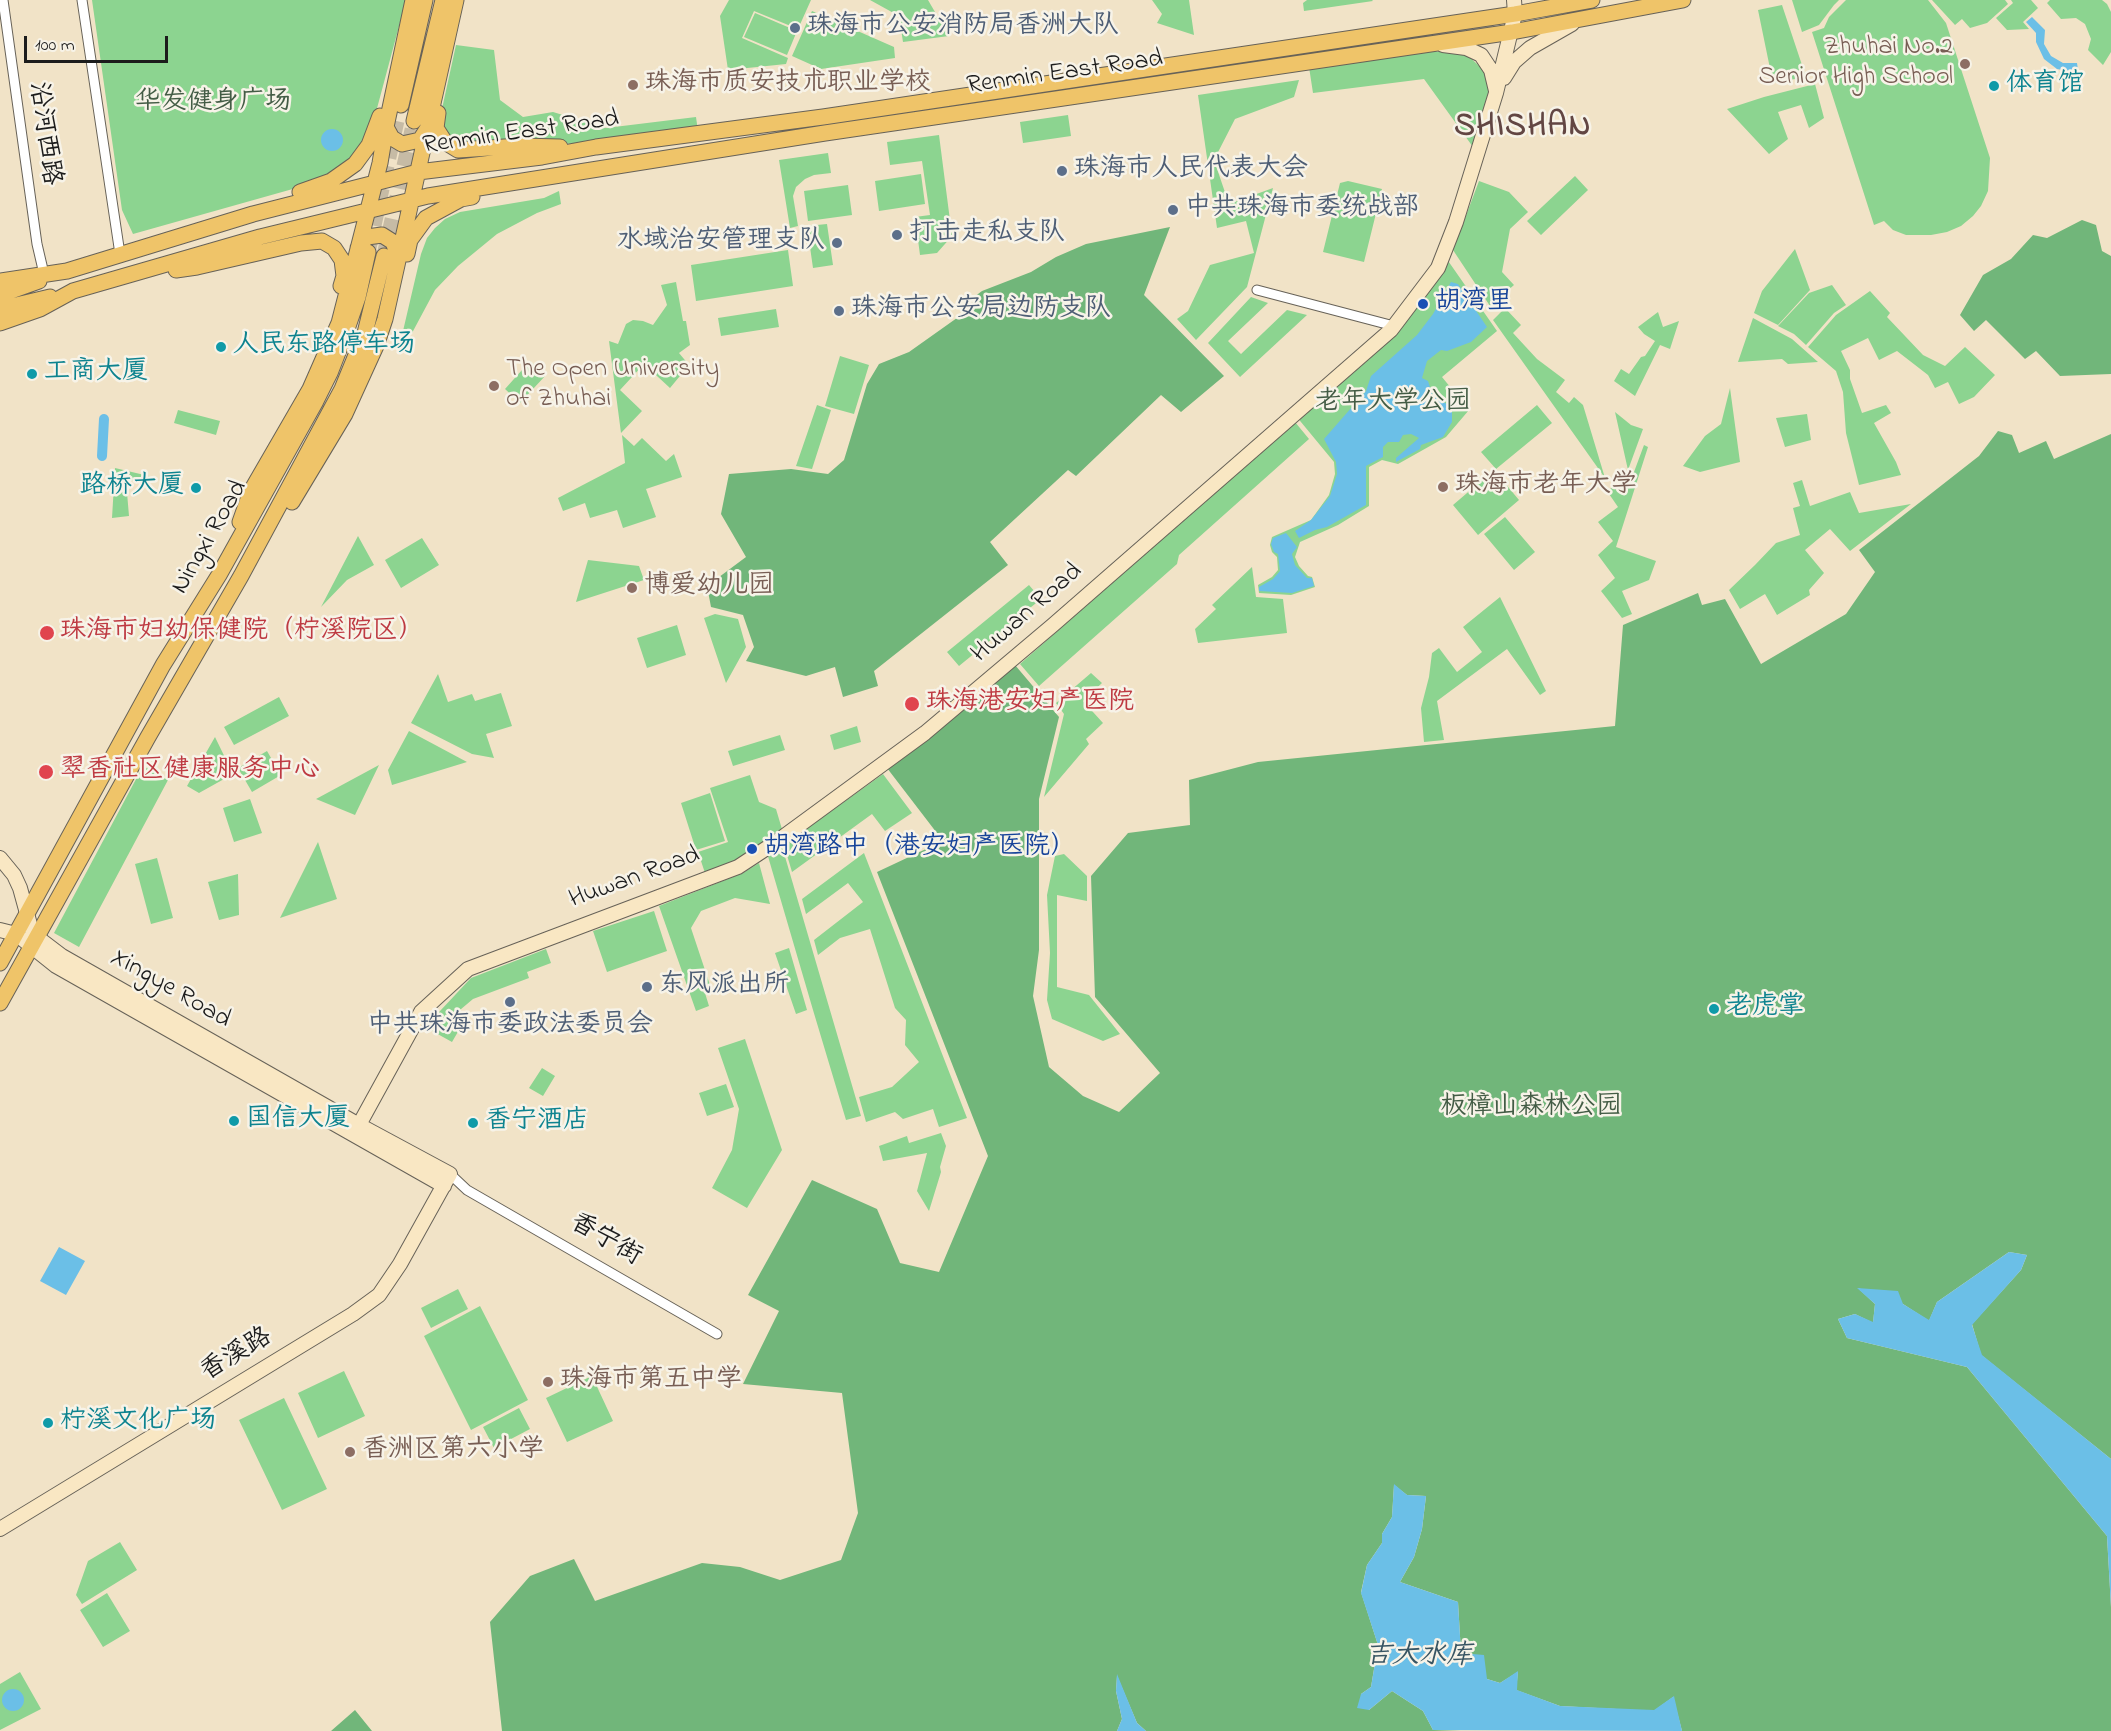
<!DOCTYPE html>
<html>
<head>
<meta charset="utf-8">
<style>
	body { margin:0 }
	#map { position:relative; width:2111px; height:1731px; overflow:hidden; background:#f1e3c7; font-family:"Indie Flower",sans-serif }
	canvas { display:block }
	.scale { position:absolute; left:24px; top:36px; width:144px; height:27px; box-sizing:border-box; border:3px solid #1c1c1c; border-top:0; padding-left:8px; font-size:18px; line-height:21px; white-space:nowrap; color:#1c1c1c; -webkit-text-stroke:4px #f7f3e8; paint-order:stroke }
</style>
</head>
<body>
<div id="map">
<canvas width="2111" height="1731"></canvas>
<div class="scale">100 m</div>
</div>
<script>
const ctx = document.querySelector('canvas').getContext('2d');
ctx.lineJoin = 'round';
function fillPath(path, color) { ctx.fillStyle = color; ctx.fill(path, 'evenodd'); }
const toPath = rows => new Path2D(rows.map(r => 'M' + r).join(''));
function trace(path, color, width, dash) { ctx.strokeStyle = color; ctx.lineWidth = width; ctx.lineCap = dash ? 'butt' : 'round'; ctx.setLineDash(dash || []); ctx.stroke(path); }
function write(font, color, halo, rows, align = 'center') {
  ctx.font = font + ' "Indie Flower","LXGW WenKai TC",sans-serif'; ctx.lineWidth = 5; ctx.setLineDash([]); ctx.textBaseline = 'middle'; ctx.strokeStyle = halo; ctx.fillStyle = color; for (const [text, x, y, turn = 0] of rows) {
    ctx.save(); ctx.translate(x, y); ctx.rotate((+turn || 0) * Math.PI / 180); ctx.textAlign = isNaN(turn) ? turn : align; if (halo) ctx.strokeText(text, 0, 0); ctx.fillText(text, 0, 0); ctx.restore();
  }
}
fillPath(toPath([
	[92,0,406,0,372,127,355,158,314,183,133,234,122,210],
	[729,0,811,0,798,29,754,11,742,38,788,58,786,64,728,70,720,16],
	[870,0,928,0,949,36,903,42,899,16],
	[1152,0,1189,0,1194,35,1157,23,1162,14],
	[1307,0,1372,0,1373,1,1304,11,1303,3],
	[1792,0,1839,0,1834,5,1819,25,1802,32],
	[1846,0,1928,0,1946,23,1990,158,1988,191,1981,206,1973,216,1961,226,1947,232,1931,235,1906,235,1893,230,1884,221,1874,225,1812,32,1824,28,1829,17],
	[1932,0,2005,0,2008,4,1987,23,1970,28,1962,19,1955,25],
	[2011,0,2031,0,2038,8,2023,22,2029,29,2007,30,1996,18,2013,3],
	[2050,0,2102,0,2107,4,2111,12,2111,52,2103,65,2088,50,2091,39,2085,24,2076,18,2061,19,2047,3],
	[1782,5,1806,77,1773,83,1758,10],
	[812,11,894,47,895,58,821,69,792,56],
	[755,13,797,31,787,55,744,37],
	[456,45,494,50,500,100,523,117,553,112,606,128,696,117,698,131,597,144,522,143,459,148,438,127],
	[1417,50,1466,54,1486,72,1490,94,1473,147,1424,79,1313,93,1309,67],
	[1299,80,1294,97,1235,119,1214,160,1229,204,1273,188,1247,287,1196,340,1177,319,1188,311,1210,265,1254,253,1246,221,1217,228,1198,95],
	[1815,84,1824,118,1809,128,1801,105,1778,112,1788,139,1769,154,1727,109,1764,97],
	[1068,115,1071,136,1023,143,1020,122],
	[939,135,952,236,937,253,920,255,915,217,930,215,922,161,890,165,887,142],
	[828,153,831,173,814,175,805,179,796,187,793,196,798,226,790,228,779,160],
	[921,174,925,204,879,211,875,181],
	[1575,176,1588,190,1541,235,1527,221],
	[1348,181,1382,189,1364,262,1323,252,1340,183],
	[1479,181,1509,192,1528,212,1510,229,1502,272,1514,285,1490,306,1453,250],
	[848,185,852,215,808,221,804,191],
	[559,191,561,204,537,213,497,234,458,266,435,290,412,333,403,331,421,254,427,238,435,228,445,219,460,212,544,198],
	[827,224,833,265,813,268,807,226],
	[1795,249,1810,290,1778,325,1754,313,1762,291],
	[788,250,793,286,696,301,691,265],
	[1444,255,1497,331,1442,377,1469,410,1446,437,1398,464,1382,460,1369,467,1369,506,1338,525,1300,542,1295,557,1299,566,1308,576,1312,577,1315,587,1291,595,1259,593,1258,585,1272,577,1278,570,1277,557,1272,552,1270,545,1272,537,1311,520,1329,495,1335,474,1334,462,1296,416,1392,331],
	[676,282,683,321,686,321,690,345,679,353,689,365,670,388,644,364,620,390,642,411,621,433,609,341,618,344,626,324,633,320,643,321,653,325,667,305,661,285],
	[1832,285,1846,305,1834,313,1806,345,1794,334,1778,326,1809,293],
	[1870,291,1890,313,1887,317,1923,355,1945,366,1965,347,1995,375,1974,397,1959,404,1948,382,1935,388,1928,375,1897,351,1879,360,1868,338,1841,351,1850,370,1850,379,1862,413,1886,405,1891,413,1874,423,1896,462,1901,475,1859,485,1846,433,1843,392,1836,371,1808,347,1836,315],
	[1251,297,1268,303,1228,341,1241,354,1287,310,1307,315,1240,377,1208,343],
	[1505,308,1521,325,1513,333,1537,359,1565,380,1556,392,1569,403,1574,397,1583,405,1605,478,1493,320],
	[776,309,779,327,721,336,718,318],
	[1658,312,1663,327,1679,321,1670,349,1660,345,1635,396,1614,381,1621,369,1629,374,1641,357,1645,356,1655,341,1644,334,1638,327],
	[1753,318,1792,339,1818,362,1788,364,1782,359,1738,362],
	[840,356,869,365,854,414,825,406],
	[530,361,546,375,520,403,505,389],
	[1730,388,1740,462,1700,472,1683,466,1705,436,1721,424],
	[817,405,831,410,812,469,796,466],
	[1537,405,1552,423,1496,469,1481,452],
	[178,410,220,421,216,435,174,423],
	[1615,412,1631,425,1643,429,1628,470],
	[1807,414,1811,440,1785,447,1776,418],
	[1295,422,1309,439,1179,555,1177,564,1039,686,1020,664],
	[622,435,634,446,642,438,666,461,674,454,682,477,646,489,656,517,623,528,617,510,590,518,585,503,563,511,558,498,625,463],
	[1644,445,1648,447,1616,547,1656,561,1649,580,1622,591,1632,614,1622,618,1601,591,1615,578,1598,555,1613,541,1598,522,1618,507,1607,491,1634,472],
	[115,468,157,478,126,481,129,516,112,518],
	[1494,470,1519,500,1478,535,1453,505],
	[1802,480,1810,506,1850,492,1859,513,1911,504,1850,551,1830,529,1805,550,1824,573,1809,590,1810,595,1777,615,1765,594,1740,609,1729,590,1755,565,1776,543,1800,535,1793,508,1800,506,1793,483],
	[1505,517,1535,552,1514,570,1484,534],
	[358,536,374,565,347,580,321,607],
	[422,538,439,565,401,588,385,560],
	[588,560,639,566,644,580,576,602],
	[1252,567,1256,597,1283,599,1287,633,1198,643,1195,629,1216,609,1212,605],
	[1029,585,1041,599,959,666,947,652],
	[1500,597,1546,691,1540,695,1507,649,1437,701,1444,740,1424,742,1421,708,1429,677,1432,653,1439,648,1457,672,1482,652,1463,627],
	[715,614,738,619,746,647,726,683,704,618],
	[677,625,686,655,647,668,637,638],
	[1091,673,1102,683,1083,701,1103,723,1086,739,1089,744,1044,797,1064,714,1056,703],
	[438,674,448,702,472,694,475,701,501,693,512,726,486,734,494,758,472,754,411,723],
	[279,697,289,716,234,745,224,727],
	[857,726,861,742,834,750,830,735],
	[409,731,467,762,392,785,388,770],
	[780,735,785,750,733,766,728,751],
	[215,737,233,774,199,793,187,786],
	[267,751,281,775,252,792,238,768],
	[379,765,355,815,316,799],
	[143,766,168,780,79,947,54,933],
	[883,774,912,813,885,831,872,814,792,872,784,845],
	[750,775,759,802,776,809,784,836,736,865,706,876,698,852,728,842,710,788],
	[710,793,725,841,696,850,681,803],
	[250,799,262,833,234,842,223,808],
	[318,842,337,899,280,918],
	[781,843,861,1116,846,1120,813,1010,767,853],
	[864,853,967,1118,939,1127,933,1109,903,1119,895,1112,866,1122,859,1097,892,1087,919,1062,905,1045,906,1020,895,1008,870,929,840,938,818,955,814,940,863,902,848,883,806,914,802,899],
	[1064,854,1087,876,1087,901,1057,895,1057,987,1089,995,1120,1034,1103,1041,1052,1019,1047,1000,1050,953,1047,895,1055,856],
	[157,858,173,918,151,924,135,864],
	[759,863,770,904,735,898,701,911,691,928,712,991,705,993,709,1006,696,1011,659,906,743,873],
	[238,874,239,915,219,920,208,882],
	[654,911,667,951,607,972,593,931],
	[789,948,807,1010,796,1014,775,953],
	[546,949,551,963,527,972,529,978,473,999,454,1015,449,1024,459,1030,452,1042,425,1027,471,978],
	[745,1039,782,1150,747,1208,712,1188,732,1150,739,1109,718,1048],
	[542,1068,555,1076,543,1096,529,1088],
	[726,1084,734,1107,707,1116,699,1093],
	[941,1133,946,1146,940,1167,941,1172,929,1211,917,1191,927,1153,883,1161,879,1146,907,1136,909,1143],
	[458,1289,468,1309,431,1328,421,1308],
	[480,1306,528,1400,471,1430,424,1336],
	[344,1371,365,1416,318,1438,298,1393],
	[592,1376,613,1421,567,1442,546,1398],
	[284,1398,327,1489,282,1510,239,1420],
	[519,1408,530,1429,494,1448,483,1427],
	[120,1542,137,1570,82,1604,76,1595,88,1561],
	[107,1593,130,1631,103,1647,80,1610],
	[20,1672,41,1709,0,1730,0,1684]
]), '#8cd490');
fillPath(toPath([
	[2082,220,2096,225,2102,251,2111,256,2111,374,2060,376,2036,351,2025,359,1986,320,1974,331,1960,315,1983,275,2011,259,2033,235,2047,238],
	[1170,227,1144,295,1224,376,1181,412,1161,395,1076,476,1068,470,990,542,1008,565,874,671,878,686,843,697,835,667,806,676,746,661,754,647,743,615,711,607,707,586,746,557,721,514,729,474,791,469,828,474,844,460,867,384,879,364,909,352,971,308,974,297,982,291,1031,272,1056,257,1086,244],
	[1998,431,2012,435,2019,453,2046,441,2054,459,2111,434,2111,1459,1981,1355,1972,1324,2021,1270,2027,1255,2009,1252,1937,1302,1929,1321,1903,1304,1858,1288,1875,1304,1873,1323,1855,1314,1838,1319,1847,1338,1967,1367,2107,1536,2111,1607,2111,1731,1682,1731,1673,1697,1654,1711,1560,1706,1516,1690,1518,1672,1500,1683,1487,1679,1461,1653,1458,1602,1400,1582,1414,1557,1422,1529,1426,1496,1407,1495,1394,1485,1392,1517,1382,1534,1382,1543,1367,1565,1361,1592,1378,1645,1371,1687,1361,1694,1369,1710,1392,1691,1423,1711,1433,1730,1461,1731,1146,1731,1137,1723,1117,1676,1116,1691,1122,1719,1117,1731,502,1731,490,1622,530,1576,574,1559,595,1601,702,1563,740,1567,780,1580,841,1560,858,1513,842,1393,743,1384,779,1311,748,1295,812,1180,877,1209,900,1263,939,1272,988,1156,877,872,943,841,887,768,1015,665,1059,717,1039,799,1039,950,1033,996,1049,1067,1083,1096,1119,1112,1160,1073,1095,997,1091,876,1128,833,1190,825,1189,780,1258,762,1615,726,1623,625,1698,593,1702,605,1725,599,1761,664,1846,614,1875,572,1859,550,1979,456],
	[355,1710,372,1731,331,1731]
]), '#71b67a');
fillPath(toPath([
	[2032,17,2045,30,2044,44,2051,56,2063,63,2077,63,2078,70,2068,71,2057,69,2044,59,2036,42,2036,33,2026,22],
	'321 140a11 11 0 1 1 22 0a11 11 0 1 1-22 0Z',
	[1451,282,1458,284,1487,327,1471,342,1447,351,1441,350,1427,361,1422,378,1428,381,1433,396,1452,407,1452,422,1443,437,1421,445,1420,449,1396,462,1396,458,1419,438,1411,434,1403,435,1399,442,1388,442,1383,447,1383,457,1366,466,1366,505,1327,527,1315,530,1299,538,1295,531,1311,520,1330,496,1337,474,1336,462,1324,439,1366,391,1371,376,1417,335,1433,314],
	[1286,533,1297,547,1292,554,1295,565,1307,578,1312,578,1314,586,1292,593,1259,591,1259,587,1273,579,1280,571,1278,554,1274,552,1271,544,1273,538],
	[59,1247,85,1261,66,1295,40,1281],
	[2009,1252,2027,1255,2021,1270,1972,1325,1982,1355,2111,1459,2111,1607,2107,1536,1967,1367,1847,1338,1838,1319,1855,1314,1873,1322,1875,1304,1857,1288,1898,1291,1903,1304,1929,1320,1937,1302],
	[1394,1484,1407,1495,1426,1496,1422,1529,1414,1557,1400,1582,1458,1602,1461,1653,1484,1655,1487,1679,1500,1683,1518,1671,1517,1690,1560,1706,1654,1710,1674,1696,1682,1731,1433,1730,1423,1711,1392,1691,1369,1710,1357,1708,1361,1694,1371,1687,1378,1645,1361,1593,1367,1565,1382,1543,1382,1534,1392,1517],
	[1117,1674,1137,1723,1146,1731,1117,1731,1122,1719,1116,1691],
	'2 1700a11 11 0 1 1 22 0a11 11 0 1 1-22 0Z'
]), '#6bbfe7');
trace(toPath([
	[102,456,104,419]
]), '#6bbfe7', 10);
trace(toPath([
	[369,248,398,116],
	[384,256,414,121]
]), '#c6bba5', 15, [15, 8]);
const street = toPath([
	[3,0,37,244,44,274],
	[82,0,120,254],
	[1257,290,1394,326],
	[450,1174,467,1190,717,1334]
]);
const secondary = toPath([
	[1443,45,1466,48,1481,55,1491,70,1496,91],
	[1504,78,1514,62,1530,48,1572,24],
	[0,858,14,875,20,888,31,928,37,937,62,956,359,1125,450,1174,400,1264,379,1295,353,1314,0,1529],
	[0,930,16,934,56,966,444,1186],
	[354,1134,421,1012,468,969,738,867,779,840,925,733,1053,625,1391,330,1438,268,1456,222,1496,93,1515,14,1514,0]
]);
const primary = toPath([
	[401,105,425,0],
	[438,113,436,128,445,142,458,150,520,146,560,147],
	[414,121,443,0],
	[386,127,392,138,402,144,420,140,427,129],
	[300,192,331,181,355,164,369,145,380,116],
	[358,248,367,237,382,235,393,242,398,256],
	[407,254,410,240,426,218,461,199,472,197],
	[176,270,197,267,301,243,322,241,334,248,342,260,344,276,341,286],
	[0,281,67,271,253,214,418,172,542,157,596,147,823,117,1515,14,1592,0],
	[0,295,39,281],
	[0,309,50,297],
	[0,323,40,309,73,291,260,237,428,196,825,133,1512,32,1683,0],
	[292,502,345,414,376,346,385,319,456,0],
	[240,522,251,491,310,389,339,323,380,163,386,127,413,0],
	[0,963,163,665,219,575,316,401,330,373,346,332,358,297,368,252],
	[0,1003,148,737,241,576,342,389,365,333,384,256]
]);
trace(street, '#676258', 11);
trace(secondary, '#676258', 16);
trace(primary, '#676258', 17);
trace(street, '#fff', 9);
trace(secondary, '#f9e7c3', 14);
trace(primary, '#efc469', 15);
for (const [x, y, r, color] of [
	[795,28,6,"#5c6f8a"],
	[1965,64,6,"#8d6e63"],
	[633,85,6,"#8d6e63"],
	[1994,86,6,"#0f9aa8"],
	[1062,171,6,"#5c6f8a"],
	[1173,210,6,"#5c6f8a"],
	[897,235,6,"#5c6f8a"],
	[837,243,6,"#5c6f8a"],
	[1423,304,6,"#1a4fb4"],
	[839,311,6,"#5c6f8a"],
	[221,347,6,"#0f9aa8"],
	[32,374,6,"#0f9aa8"],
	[494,386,6,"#8d6e63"],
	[1443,487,6,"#8d6e63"],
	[196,488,6,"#0f9aa8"],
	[632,588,6,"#8d6e63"],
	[47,633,8,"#e0444e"],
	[912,704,8,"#e0444e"],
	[46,772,8,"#e0444e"],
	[752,849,6,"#1a4fb4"],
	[647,987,6,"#5c6f8a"],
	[510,1002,6,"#5c6f8a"],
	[1714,1009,6,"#0f9aa8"],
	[234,1121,6,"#0f9aa8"],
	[473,1123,6,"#0f9aa8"],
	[548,1382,6,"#8d6e63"],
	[48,1423,6,"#0f9aa8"],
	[350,1452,6,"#8d6e63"]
]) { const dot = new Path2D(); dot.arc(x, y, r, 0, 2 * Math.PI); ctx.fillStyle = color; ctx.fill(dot); trace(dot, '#f7f3e8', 2); }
write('26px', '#4e5e75', '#f7f3e8', [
	["珠海市公安消防局香洲大队",807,28],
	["珠海市人民代表大会",1074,171],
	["中共珠海市委统战部",1185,210],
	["打击走私支队",909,235],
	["水域治安管理支队",825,243,"right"],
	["珠海市公安局边防支队",851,311],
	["东风派出所",659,987],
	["中共珠海市委政法委员会",510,1027,"center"]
], 'left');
write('26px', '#785e54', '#f7f3e8', [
	["Zhuhai No.2",1953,49,"right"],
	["Senior High School",1953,79,"right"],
	["珠海市质安技术职业学校",645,85],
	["The Open University",506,371],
	["of Zhuhai",506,401],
	["珠海市老年大学",1455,487],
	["博爱幼儿园",644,588],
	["珠海市第五中学",560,1382],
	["香洲区第六小学",362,1452]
], 'left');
write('26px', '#1c1c1c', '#f7f3e8', [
	["Renmin East Road",1065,74,-8],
	["沿河西路",43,134,82],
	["Renmin East Road",521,134,-8],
	["Ningxi Road",211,538,-60],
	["Huwan Road",1028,614,-41],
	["Huwan Road",635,879,-20],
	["Xingye Road",170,990,30],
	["香宁街",605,1241,30],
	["香溪路",237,1356,-31]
]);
write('26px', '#0d838f', '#f7f3e8', [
	["体育馆",2006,86],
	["人民东路停车场",233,347],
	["工商大厦",44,374],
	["路桥大厦",184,488,"right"],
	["老虎掌",1726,1009],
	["国信大厦",246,1121],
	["香宁酒店",485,1123],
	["柠溪文化广场",60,1423]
], 'left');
write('26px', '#435c45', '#f7f3e8', [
	["华发健身广场",213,104],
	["老年大学公园",1393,404],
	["板樟山森林公园",1531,1109]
]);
write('26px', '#164399', '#f7f3e8', [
	["胡湾里",1435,304],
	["胡湾路中（港安妇产医院）",764,849]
], 'left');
write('26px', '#be3a42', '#f7f3e8', [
	["珠海市妇幼保健院（柠溪院区）",60,633],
	["珠海港安妇产医院",926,704],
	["翠香社区健康服务中心",60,772]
], 'left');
write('italic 27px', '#385563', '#f7f3e8', [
	["吉大水库",1419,1658]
]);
ctx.letterSpacing = '1.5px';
write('bold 32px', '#624643', '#f7f3e8', [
	["SHISHAN",1523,129]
]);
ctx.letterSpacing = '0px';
</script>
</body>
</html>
